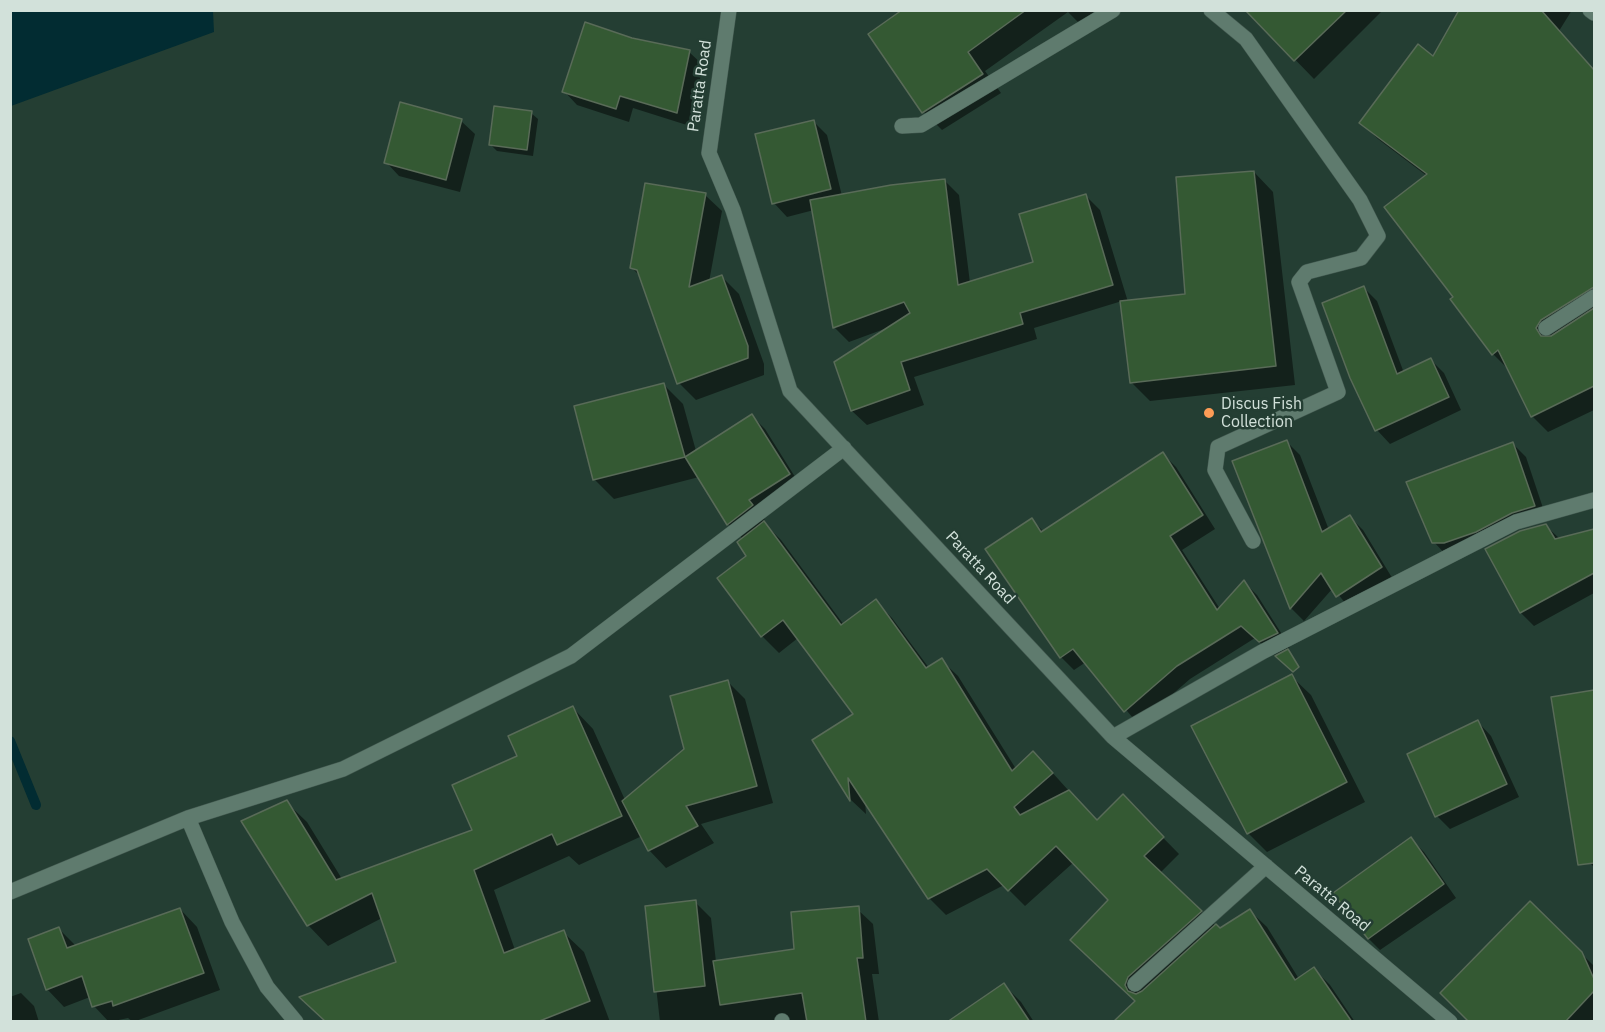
<!DOCTYPE html>
<html>
<head>
<meta charset="utf-8">
<style>
	body { margin:0 }
	#map { position:relative; width:1605px; height:1032px; overflow:hidden; background:#243e33; font-family:"IBM Plex Sans",sans-serif }
	canvas { display:block }
	.frame { position:absolute; inset:0; border:12px solid #d2e1da; pointer-events:none }
</style>
</head>
<body>
<div id="map">
<canvas width="1605" height="1032"></canvas>
<div class="frame"></div>
</div>
<script>
const ctx = document.querySelector('canvas').getContext('2d');
ctx.lineJoin = 'round';
function fillPath(path, color) { ctx.fillStyle = color; ctx.fill(path, 'evenodd'); }
const toPath = rows => new Path2D(rows.map(r => 'M' + r).join(''));
function trace(path, color, width, dash) { ctx.strokeStyle = color; ctx.lineWidth = width; ctx.lineCap = dash ? 'butt' : 'round'; ctx.setLineDash(dash || []); ctx.stroke(path); }
function write(font, color, halo, rows, align = 'center') {
  ctx.font = font + ' "IBM Plex Sans",sans-serif'; ctx.lineWidth = 5; ctx.setLineDash([]); ctx.textBaseline = 'middle'; ctx.strokeStyle = halo; ctx.fillStyle = color; for (const [text, x, y, turn = 0] of rows) {
    ctx.save(); ctx.translate(x, y); ctx.rotate((+turn || 0) * Math.PI / 180); ctx.textAlign = isNaN(turn) ? turn : align; if (halo) ctx.strokeText(text, 0, 0); ctx.fillText(text, 0, 0); ctx.restore();
  }
}
fillPath(toPath([
	[11,10,213,11,214,32,11,106]
]), '#022c32');
fillPath(toPath([
	[904,10,1096,10,1080,24,1068,12,985,71,1001,93,942,130,924,112],
	[1247,10,1383,10,1314,79],
	[1461,10,1572,10,1559,31,1594,70,1594,312,1577,323,1594,317,1594,410,1548,432,1532,416,1510,371,1493,354,1455,297,1427,176,1378,139,1361,123,1433,58],
	[632,39,689,52,703,65,690,126,633,108,629,122,577,105,564,91],
	[531,113,538,119,533,156,497,151,491,145],
	[461,121,475,134,460,192,399,176,386,162],
	[814,122,827,135,842,196,944,180,959,195,970,283,1035,262,1085,195,1100,210,1128,302,1186,295,1254,172,1273,192,1295,385,1150,401,1131,382,1122,301,1034,328,1037,339,914,377,924,405,867,425,852,411,887,328,849,342,834,327,814,210,787,217,774,203],
	[705,195,722,211,709,282,722,277,739,294,764,364,764,375,696,400,679,383,642,278,632,268],
	[1364,288,1377,301,1404,373,1431,360,1444,373,1461,410,1390,444,1377,430,1352,377],
	[663,384,683,404,696,451,752,416,765,429,802,488,761,514,765,519,762,521,781,540,844,625,875,601,892,618,929,668,941,660,958,676,1016,769,1050,770,1097,822,1123,797,1179,854,1160,873,1220,930,1250,911,1267,927,1299,979,1314,969,1330,985,1355,1022,1251,1022,1137,1002,1089,957,1110,900,1074,862,1025,906,1004,885,946,915,929,898,865,801,866,814,851,800,814,741,855,715,798,638,779,653,762,636,743,539,728,524,699,477,614,499,594,479],
	[1287,442,1300,455,1329,530,1350,517,1363,530,1394,581,1350,609,1333,588,1304,621,1291,608,1234,462],
	[1513,444,1526,457,1547,520,1525,526,1489,544,1458,556,1447,556,1434,542],
	[1163,454,1176,467,1215,529,1182,550,1220,609,1244,582,1257,595,1290,647,1274,655,1255,638,1190,679,1138,724,1086,662,1074,670,1061,657,1032,520,1044,532],
	[1546,526,1560,539,1594,531,1594,593,1534,626,1521,613,1487,549],
	[1291,676,1311,695,1365,802,1267,852,1248,833],
	[728,682,745,699,773,803,701,824,714,843,666,868,649,850,642,836,579,865,569,856,494,890,515,950,563,932,584,952,610,1022,326,1022,398,963,382,918,328,946,308,925,286,802,307,822,342,879,474,831,519,756,573,708,593,729,625,800,686,749],
	[1594,691,1594,867,1577,850,1552,698],
	[1478,722,1491,736,1519,797,1450,829,1437,816],
	[1411,839,1424,852,1456,898,1380,950,1367,937],
	[695,902,711,918,716,962,796,950,856,908,873,924,879,974,872,974,879,1022,660,1022,647,907],
	[1530,903,1594,966,1594,1022,1471,1022],
	[180,909,197,927,220,990,133,1022,128,1018,109,1022,94,1006,90,997,64,1007,47,989,59,929,76,946],
	[1004,985,1021,1002,1034,1022,949,1022],
	[21,993,34,1006,39,1022,10,1022,10,997]
]), '#0007');
trace(toPath([
	[10,741,36,805]
]), '#022c32', 10);
const building = toPath([
	[902,10,1026,10,968,52,983,74,922,113,868,34,902,10],
	[1245,10,1347,10,1294,61,1245,10],
	[1459,10,1541,10,1594,70,1594,287,1541,320,1536,328,1541,336,1551,336,1594,308,1594,386,1531,417,1498,350,1492,355,1450,299,1453,297,1384,207,1427,174,1359,123,1418,44,1433,56,1459,10],
	[585,22,632,38,690,50,677,113,620,96,616,109,562,92,585,22],
	[400,102,462,119,446,180,384,163,400,102],
	[494,106,532,111,527,150,489,145,494,106],
	[814,120,831,189,772,204,755,134,814,120],
	[1254,171,1276,366,1130,383,1120,301,1185,294,1176,177,1254,171],
	[945,179,958,285,1033,262,1019,214,1086,194,1113,285,1020,313,1023,324,901,362,910,390,851,411,834,362,910,313,904,302,833,328,810,200,891,185,945,179],
	[645,183,706,193,689,287,722,275,748,346,748,358,677,384,637,270,630,268,645,183],
	[1364,286,1397,374,1431,358,1449,397,1375,431,1350,378,1322,303,1364,286],
	[664,383,685,457,593,480,574,406,664,383],
	[752,414,790,474,749,500,753,505,727,525,685,457,752,414],
	[1287,440,1322,532,1350,515,1382,567,1336,597,1321,573,1290,609,1232,461,1287,440],
	[1513,442,1535,506,1512,513,1476,532,1444,543,1432,543,1406,482,1513,442],
	[1163,452,1203,515,1170,536,1217,610,1244,580,1278,633,1259,642,1241,626,1177,666,1124,712,1073,649,1060,658,985,549,1032,518,1041,532,1163,452],
	[764,521,841,625,876,599,926,668,942,658,1012,771,1033,751,1053,773,1014,807,1020,815,1069,790,1097,820,1123,794,1164,837,1144,856,1202,911,1128,977,1125,985,1128,991,1136,994,1142,991,1216,924,1220,928,1250,909,1295,980,1314,967,1352,1022,1113,1022,1135,1001,1070,940,1108,900,1056,846,1008,891,987,869,928,899,848,778,850,801,812,740,853,714,783,620,761,637,717,578,746,556,737,542,764,521],
	[1546,524,1555,539,1594,529,1594,573,1520,613,1485,549,1520,531,1546,524],
	[1288,649,1299,667,1293,672,1275,656,1288,649],
	[1292,674,1347,782,1247,834,1191,726,1292,674],
	[728,680,757,786,686,806,698,826,648,851,622,801,684,749,670,696,728,680],
	[1594,690,1594,863,1578,865,1551,697,1594,690],
	[573,706,622,816,557,845,552,834,474,870,504,953,564,930,590,1001,537,1022,326,1022,299,997,396,962,372,893,307,926,241,821,287,800,336,880,472,830,452,785,517,756,508,736,573,706],
	[1478,720,1507,784,1435,817,1407,754,1478,720],
	[1411,837,1444,884,1368,939,1333,893,1411,837],
	[696,900,705,986,654,992,645,906,696,900],
	[1530,901,1582,952,1594,979,1594,991,1565,1022,1469,1022,1440,993,1530,901],
	[859,906,863,958,857,958,866,1022,807,1022,802,993,720,1005,713,961,794,949,791,912,859,906],
	[180,908,204,973,113,1006,112,1001,92,1007,82,976,46,990,28,939,59,927,67,948,180,908],
	[1004,983,1030,1022,947,1022,1004,983]
]);
fillPath(building, '#345933');
trace(building, '#596b58', 1.5);
const minor = toPath([
	[729,10,709,153,733,210,790,391,1113,737,1450,1022],
	[1211,10,1246,39,1360,200,1378,236,1361,258,1307,272,1299,282,1338,392,1218,447,1215,470,1253,541],
	[1590,10,1594,13],
	[902,126,921,125,1113,10],
	[1546,328,1594,297],
	[1113,737,1262,652,1516,522,1594,500],
	[188,818,232,922,267,987,296,1022],
	[10,892,188,818,343,769,571,656,844,448],
	[1135,984,1266,866],
	[782,1021,782,1022]
]);
trace(minor, '#435950', 16);
trace(minor, '#5f7b6e', 15);
for (const [x, y, r, color] of [
	[1209,413,6,"#fd9c56"]
]) { const dot = new Path2D(); dot.arc(x, y, r, 0, 2 * Math.PI); ctx.fillStyle = color; ctx.fill(dot); trace(dot, '#243e33', 2); }
write('16px', '#d2e1da', '#243e33', [
	["Paratta Road",700,86,-82],
	["Paratta Road",980,568,47],
	["Paratta Road",1332,899,40]
]);
write('16px', '#d2e1da', '#243e33', [
	["Discus Fish",1221,404],
	["Collection",1221,422]
], 'left');
</script>
</body>
</html>
